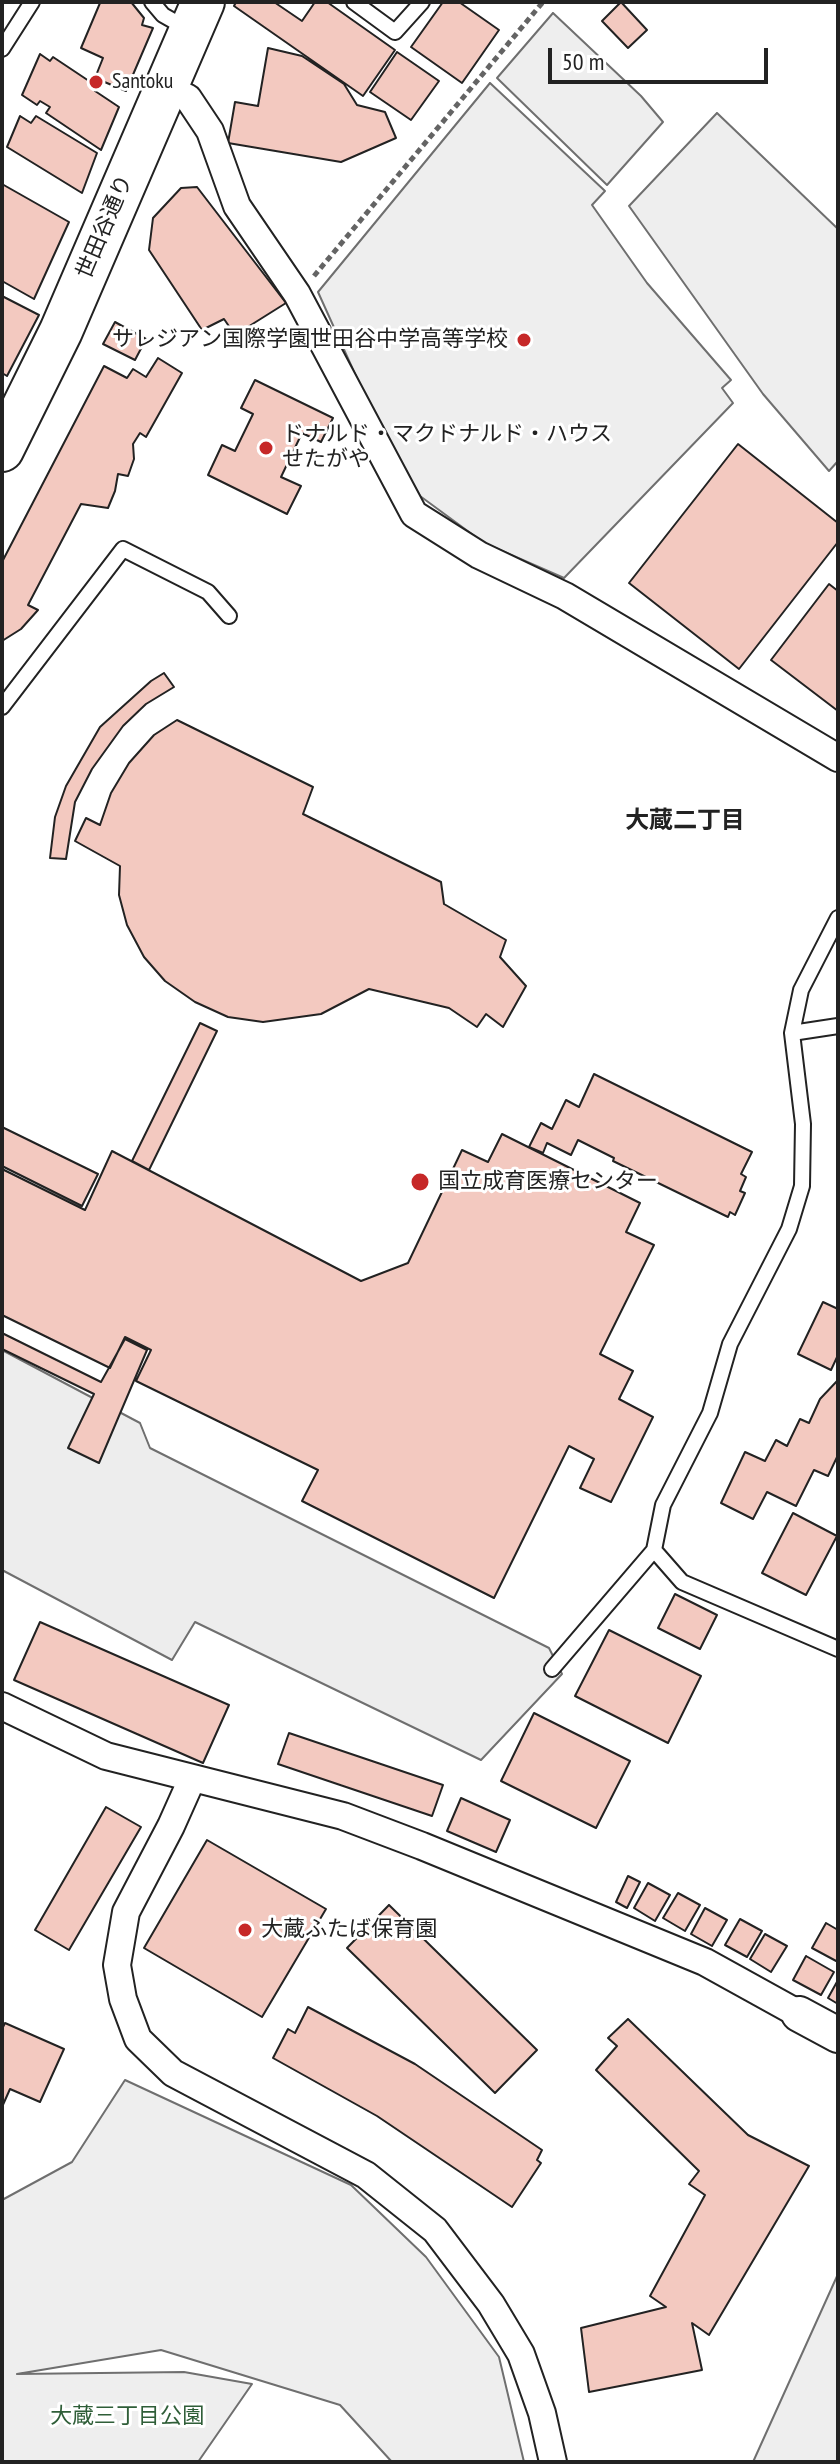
<!DOCTYPE html>
<html>
<head>
<meta charset="utf-8">
<style>
	body { margin:0 }
	#map { position:relative; width:840px; height:2464px; overflow:hidden; background:#fff; font-family:"PT Sans Narrow",sans-serif }
	canvas { display:block }
	.frame { position:absolute; inset:0; border:4px solid #222; pointer-events:none }
	.scale { position:absolute; left:548px; top:48px; width:220px; height:36px; box-sizing:border-box; border:4px solid #222; border-top:0; padding-left:10px; font-size:24px; line-height:28px; white-space:nowrap; color:#222; -webkit-text-stroke:6px #fff; paint-order:stroke }
</style>
</head>
<body>
<div id="map">
<canvas width="840" height="2464"></canvas>
<div class="frame"></div>
<div class="scale">50 m</div>
</div>
<script>
const ctx = document.querySelector('canvas').getContext('2d');
ctx.lineJoin = 'round';
function fillPath(path, color) { ctx.fillStyle = color; ctx.fill(path, 'evenodd'); }
const toPath = rows => new Path2D(rows.map(r => 'M' + r).join(''));
function trace(path, color, width, dash) { ctx.strokeStyle = color; ctx.lineWidth = width; ctx.lineCap = dash ? 'butt' : 'round'; ctx.setLineDash(dash || []); ctx.stroke(path); }
function write(font, color, halo, rows, align = 'center') {
  ctx.font = font + ' "PT Sans Narrow","Noto Sans JP",sans-serif'; ctx.lineWidth = 6; ctx.setLineDash([]); ctx.textBaseline = 'middle'; ctx.strokeStyle = halo; ctx.fillStyle = color; for (const [text, x, y, turn = 0] of rows) {
    ctx.save(); ctx.translate(x, y); ctx.rotate((+turn || 0) * Math.PI / 180); ctx.textAlign = isNaN(turn) ? turn : align; if (halo) ctx.strokeText(text, 0, 0); ctx.fillText(text, 0, 0); ctx.restore();
  }
}
const green = toPath([
	[553,13,641,96,663,122,607,185,497,78,553,13],
	[490,83,605,191,592,205,647,283,731,380,722,388,733,403,564,578,484,543,420,496,374,416,318,292,490,83],
	[717,113,838,229,838,461,829,471,763,394,629,206,717,113],
	[125,2080,351,2185,426,2257,499,2357,524,2462,392,2462,340,2405,161,2350,17,2374,184,2372,252,2384,198,2462,2,2462,2,2200,72,2162,125,2080],
	[838,2274,838,2462,753,2462,838,2274]
]);
fillPath(green, '#eee');
trace(green, '#6f6f6f', 2);
const parking = toPath([
	[2,1350,140,1423,150,1448,549,1648,562,1674,481,1760,195,1622,172,1660,2,1570,2,1350]
]);
fillPath(parking, '#ededed');
trace(parking, '#6f6f6f', 2);
const building = toPath([
	[131,2,144,18,142,25,153,28,126,91,95,78,103,58,81,48,100,3,131,2],
	[236,2,274,2,302,21,315,2,327,2,395,50,363,96,234,6,236,2],
	[443,2,459,2,499,30,462,83,411,47,443,2],
	[621,2,647,30,628,48,602,21,621,2],
	[268,48,302,56,344,84,357,105,385,112,396,138,341,162,228,143,235,102,258,106,268,48],
	[397,52,439,81,411,120,370,92,397,52],
	[40,54,50,61,53,57,98,87,95,91,119,107,101,150,46,113,50,107,40,101,37,105,22,95,40,54],
	[20,116,31,123,36,116,97,153,82,193,7,147,20,116],
	[2,184,69,222,34,299,2,281,2,184],
	[197,187,286,303,235,335,224,319,202,330,149,250,153,218,181,188,197,187],
	[2,296,39,315,7,376,2,373,2,296],
	[115,322,146,339,135,360,103,344,115,322],
	[158,358,182,373,146,437,140,433,133,444,134,459,128,476,118,474,115,491,108,508,81,504,28,605,38,610,21,629,2,641,2,562,104,366,127,378,133,369,146,377,158,358],
	[255,380,333,418,321,442,302,433,281,477,301,486,287,514,208,475,222,445,235,451,253,414,241,408,255,380],
	[738,444,838,523,838,542,739,669,629,583,738,444],
	[829,584,838,591,838,711,771,660,829,584],
	[164,673,174,687,146,704,123,726,92,769,75,802,66,859,50,858,55,817,66,786,100,727,151,681,164,673],
	[177,720,313,787,303,814,441,882,444,904,506,940,500,957,526,986,503,1027,486,1014,477,1027,449,1008,369,989,321,1014,263,1022,228,1017,195,1002,165,981,144,957,127,925,119,895,120,866,75,841,86,818,100,825,111,793,129,763,154,735,177,720],
	[200,1023,217,1031,149,1170,132,1161,200,1023],
	[594,1074,752,1152,741,1174,746,1177,740,1191,745,1193,735,1215,730,1212,728,1217,613,1161,614,1158,578,1140,571,1155,547,1143,543,1153,529,1147,541,1123,552,1129,566,1100,579,1107,594,1074],
	[2,1127,98,1174,82,1206,2,1166,2,1127],
	[502,1134,640,1203,626,1232,654,1245,600,1354,633,1371,619,1399,653,1417,611,1502,580,1488,594,1459,569,1446,494,1598,302,1501,318,1470,136,1381,151,1350,125,1337,110,1368,2,1315,2,1169,85,1210,112,1151,361,1281,408,1263,462,1150,488,1162,502,1134],
	[823,1302,838,1309,838,1355,831,1370,798,1354,823,1302],
	[2,1333,101,1382,125,1339,147,1350,99,1463,68,1448,94,1394,2,1349,2,1333],
	[838,1380,838,1455,828,1476,814,1470,796,1506,767,1492,753,1519,721,1503,745,1452,765,1461,776,1440,787,1446,800,1419,809,1423,820,1399,838,1380],
	[793,1513,837,1536,806,1595,762,1573,793,1513],
	[675,1594,717,1615,700,1649,658,1628,675,1594],
	[40,1622,229,1705,203,1763,14,1680,40,1622],
	[609,1630,701,1676,668,1743,575,1696,609,1630],
	[534,1713,630,1761,596,1828,501,1781,534,1713],
	[289,1733,443,1785,432,1816,278,1764,289,1733],
	[461,1798,510,1820,496,1852,447,1831,461,1798],
	[106,1807,141,1827,69,1950,35,1930,106,1807],
	[207,1840,326,1909,262,2017,144,1948,207,1840],
	[628,1876,640,1882,627,1908,616,1902,628,1876],
	[648,1883,670,1895,655,1921,634,1908,648,1883],
	[678,1893,700,1905,685,1931,663,1918,678,1893],
	[389,1905,537,2050,495,2093,347,1948,389,1905],
	[705,1908,727,1920,712,1946,691,1934,705,1908],
	[740,1919,762,1931,747,1957,725,1945,740,1919],
	[826,1923,838,1930,838,1962,812,1948,826,1923],
	[765,1934,787,1946,771,1972,750,1959,765,1934],
	[806,1956,834,1972,821,1995,793,1980,806,1956],
	[838,1980,838,2004,828,1998,838,1980],
	[308,2007,415,2064,542,2150,537,2160,541,2163,512,2207,377,2116,273,2058,288,2029,295,2033,308,2007],
	[628,2019,748,2135,809,2166,709,2335,692,2323,702,2370,589,2392,581,2328,666,2307,650,2296,705,2195,689,2184,699,2171,596,2070,617,2046,608,2038,628,2019],
	[5,2023,64,2049,40,2102,10,2089,2,2107,2,2029,5,2023]
]);
fillPath(building, '#f3c9c0');
trace(building, '#222', 2);
const service = toPath([
	[152,2,163,15,186,28],
	[354,2,395,32,422,2],
	[2,49,32,2],
	[2,707,123,549,208,592,229,616],
	[838,918,801,990,792,1033,803,1124,802,1186,789,1229,730,1344,710,1413,663,1505,654,1550,682,1582,838,1649],
	[792,1033,838,1026],
	[552,1669,654,1550]
]);
const minor = toPath([
	[165,87,188,98,210,131,237,206,297,294,414,514,479,555,565,596,838,758],
	[2,1706,106,1756,343,1816,422,1846,705,1962,799,2014],
	[192,1779,171,1826,126,1912,117,1965,123,1999,138,2039,173,2073,366,2175,435,2230,491,2304,521,2354,542,2413,553,2462]
]);
const tertiary = toPath([
	[799,2014,838,2035]
]);
const primary = toPath([
	[2,450,61,331,203,2]
]);
trace(service, '#222', 18);
trace(minor, '#222', 30);
trace(tertiary, '#222', 38);
trace(primary, '#222', 46);
trace(toPath([
	[314,276,543,2]
]), '#646464', 5, [6, 4]);
trace(service, '#fff', 14);
trace(minor, '#fff', 26);
trace(tertiary, '#fff', 34);
trace(primary, '#fff', 42);
for (const [x, y, r, color] of [
	[96,82,8,"#c62828"],
	[524,340,8,"#c62828"],
	[266,448,8,"#c62828"],
	[420,1182,10,"#c62828"],
	[245,1930,8,"#c62828"]
]) { const dot = new Path2D(); dot.arc(x, y, r, 0, 2 * Math.PI); ctx.fillStyle = color; ctx.fill(dot); trace(dot, '#fff', 3); }
write('22px', '#222', '#fff', [
	["Santoku",112,82],
	["サレジアン国際学園世田谷中学高等学校",508,340,"right"],
	["ドナルド・マクドナルド・ハウス",282,435],
	["せたがや",282,460],
	["国立成育医療センター",438,1182],
	["大蔵ふたば保育園",261,1930]
], 'left');
write('22px', '#222', '#fff', [
	["世田谷通り",105,227,-67]
]);
write('22px', '#2f5e38', '#fff', [
	["大蔵三丁目公園",127,2417]
]);
write('bold 24px', '#222', '#fff', [
	["大蔵二丁目",685,821]
]);
</script>
</body>
</html>
